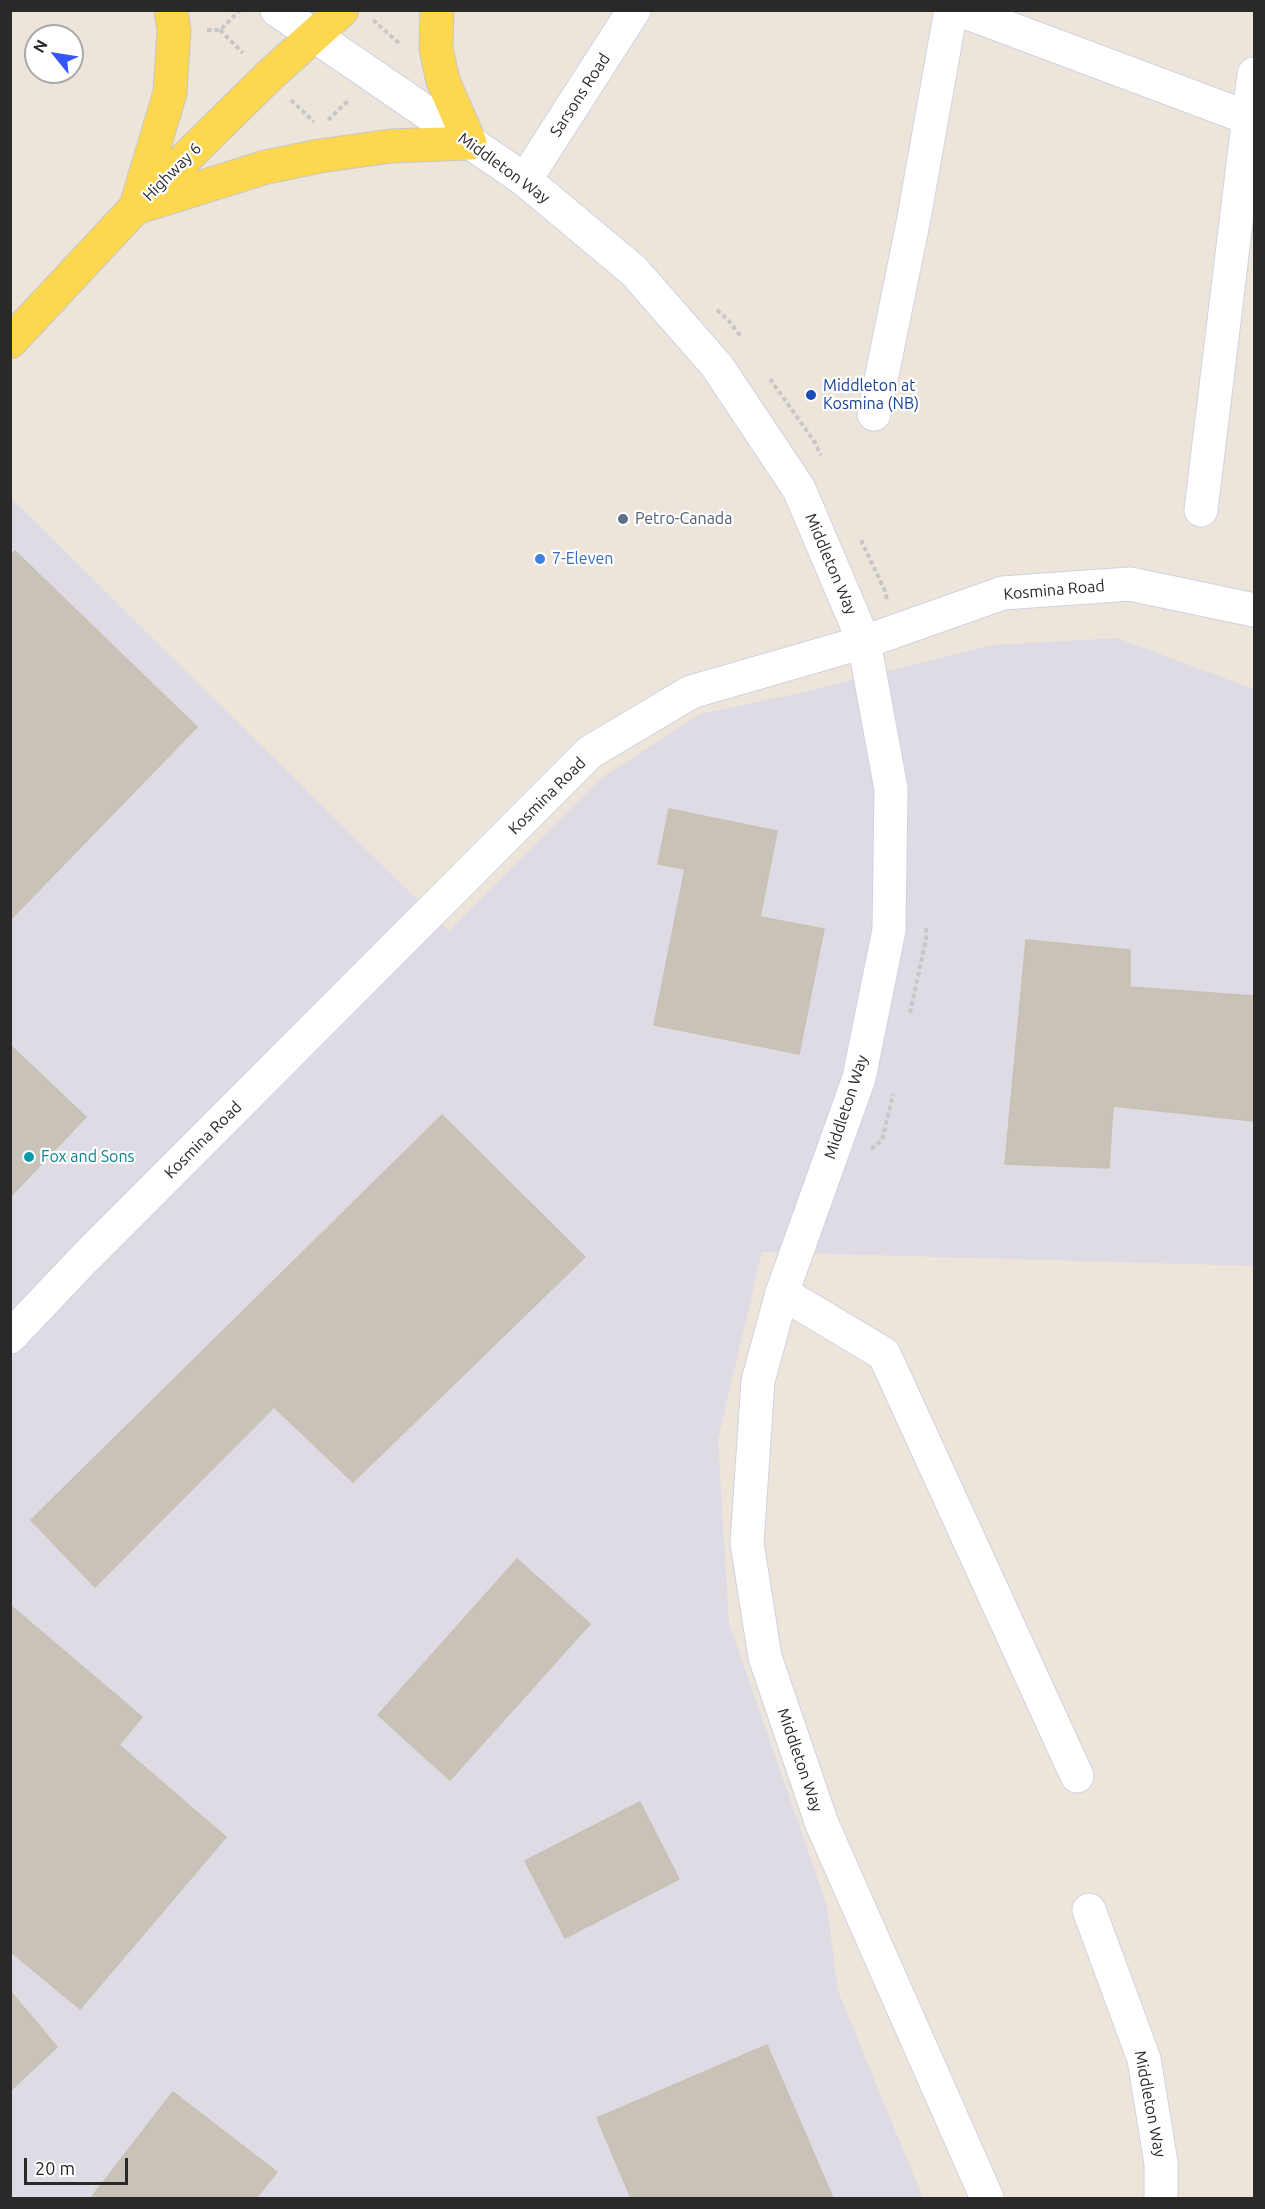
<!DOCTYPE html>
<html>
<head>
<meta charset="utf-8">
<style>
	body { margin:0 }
	#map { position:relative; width:1265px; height:2209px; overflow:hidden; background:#ede5da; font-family:Ubuntu,sans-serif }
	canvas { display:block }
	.frame { position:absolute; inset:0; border:12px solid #292929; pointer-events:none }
	.north { position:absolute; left:24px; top:24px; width:60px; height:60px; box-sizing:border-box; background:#fff; border:2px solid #a9a9a9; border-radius:50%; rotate:300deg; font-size:16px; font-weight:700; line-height:24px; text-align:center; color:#292929 }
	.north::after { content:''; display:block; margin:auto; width:21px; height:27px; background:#3556ff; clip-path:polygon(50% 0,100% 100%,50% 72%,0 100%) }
	.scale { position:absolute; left:24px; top:2158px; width:104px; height:27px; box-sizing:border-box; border:3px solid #292929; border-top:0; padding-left:8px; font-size:18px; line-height:21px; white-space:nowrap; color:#292929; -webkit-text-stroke:4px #fff; paint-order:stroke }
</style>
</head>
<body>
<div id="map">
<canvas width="1265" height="2209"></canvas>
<div class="frame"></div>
<div class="north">N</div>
<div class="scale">20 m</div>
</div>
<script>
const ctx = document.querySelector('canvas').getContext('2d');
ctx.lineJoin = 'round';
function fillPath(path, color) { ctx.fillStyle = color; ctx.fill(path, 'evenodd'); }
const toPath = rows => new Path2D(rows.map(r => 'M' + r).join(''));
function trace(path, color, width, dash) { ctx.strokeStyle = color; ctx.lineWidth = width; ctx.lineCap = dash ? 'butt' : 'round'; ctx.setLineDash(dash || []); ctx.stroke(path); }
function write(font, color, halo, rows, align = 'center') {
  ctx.font = font + ' Ubuntu,sans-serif'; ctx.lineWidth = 4.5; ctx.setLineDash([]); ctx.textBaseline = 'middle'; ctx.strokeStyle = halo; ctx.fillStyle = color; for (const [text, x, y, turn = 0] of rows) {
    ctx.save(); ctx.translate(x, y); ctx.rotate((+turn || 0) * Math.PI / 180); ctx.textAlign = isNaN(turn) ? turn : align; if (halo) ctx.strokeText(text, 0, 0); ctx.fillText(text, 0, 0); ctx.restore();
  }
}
fillPath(toPath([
	[10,497,449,931,601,778,700,714,800,693,992,645,1117,638,1254,689,1254,1266,762,1252,718,1440,729,1623,827,1906,838,1991,923,2198,11,2198]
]), '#dedbe5');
const building = toPath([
	[15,551,197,727,10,920,10,556,15,551],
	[669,809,777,831,760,917,824,929,799,1054,654,1025,685,869,658,864,669,809],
	[1026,940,1130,950,1130,987,1254,996,1254,1121,1113,1106,1109,1168,1005,1164,1026,940],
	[10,1045,86,1117,10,1197,10,1045],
	[442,1115,585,1257,353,1482,274,1407,95,1587,31,1520,442,1115],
	[517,1559,590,1624,450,1780,378,1715,517,1559],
	[10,1605,142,1717,119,1745,226,1837,80,2009,10,1951,10,1605],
	[640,1802,679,1879,565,1938,525,1861,640,1802],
	[10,1991,57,2047,10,2091,10,1991],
	[767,2045,833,2198,631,2198,597,2118,767,2045],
	[173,2092,277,2172,256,2198,91,2198,173,2092]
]);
fillPath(building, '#c8c2b9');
trace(building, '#c8c1b3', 1.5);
const street = toPath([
	[960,10,1254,120],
	[525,180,634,10],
	[874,414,913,223,951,10],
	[1201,510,1254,74],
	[782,1293,884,1354,1077,1776],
	[10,1337,84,1259,590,752,691,692,864,642,1003,593,1130,584,1254,610],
	[1089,1910,1144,2059,1161,2163,1161,2198]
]);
const secondary = toPath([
	[277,10,525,180,634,271,717,366,799,489,864,642,891,789,889,930,859,1078,782,1293,758,1381,747,1543,765,1657,822,1824,987,2198]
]);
const primary = toPath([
	[137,203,170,93,174,31,171,10],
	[135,208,266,167,320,156,391,146,470,143,443,81,436,48,437,10],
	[10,342,135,208,268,77,342,10]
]);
trace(street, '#cfd2e4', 35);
trace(secondary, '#cfd2e4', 35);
trace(primary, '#c7c7c7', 35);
trace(toPath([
	[373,20,401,45],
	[207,30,220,30,240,10],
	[220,30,243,53],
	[291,100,314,122],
	[328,120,349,100],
	[717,310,729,321,742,338],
	[770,379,814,441,821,455],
	[861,540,885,591,887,599],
	[910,1013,926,939,926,926],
	[871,1149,882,1140,893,1094]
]), '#c7c7c7', 4, [4.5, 3]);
trace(street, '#fff', 33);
trace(secondary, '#fff', 33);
trace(primary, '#fdd84f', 33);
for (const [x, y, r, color] of [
	[811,395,6,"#1a4fb4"],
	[623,519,6,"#5c6f8a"],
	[540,559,6,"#3f7fe0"],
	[29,1157,6,"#0f9aa8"]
]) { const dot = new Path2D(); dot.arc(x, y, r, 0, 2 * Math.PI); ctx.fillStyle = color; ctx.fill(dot); trace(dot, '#fff', 2); }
write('16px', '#292929', '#fff', [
	["Sarsons Road",580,95,-57],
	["Middleton Way",504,168,36],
	["Highway 6",172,172,-45],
	["Middleton Way",831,564,67],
	["Kosmina Road",1054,590,-5],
	["Kosmina Road",547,796,-45],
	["Middleton Way",846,1107,-72],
	["Kosmina Road",203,1140,-45],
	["Middleton Way",800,1760,71],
	["Middleton Way",1150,2104,79]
]);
write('16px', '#164399', '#fff', [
	["Middleton at",823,386],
	["Kosmina (NB)",823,404]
], 'left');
write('16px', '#4e5e75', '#fff', [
	["Petro-Canada",635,519]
], 'left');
write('16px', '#366cbe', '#fff', [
	["7-Eleven",552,559]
], 'left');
write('16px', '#0d838f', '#fff', [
	["Fox and Sons",41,1157]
], 'left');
</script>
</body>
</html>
